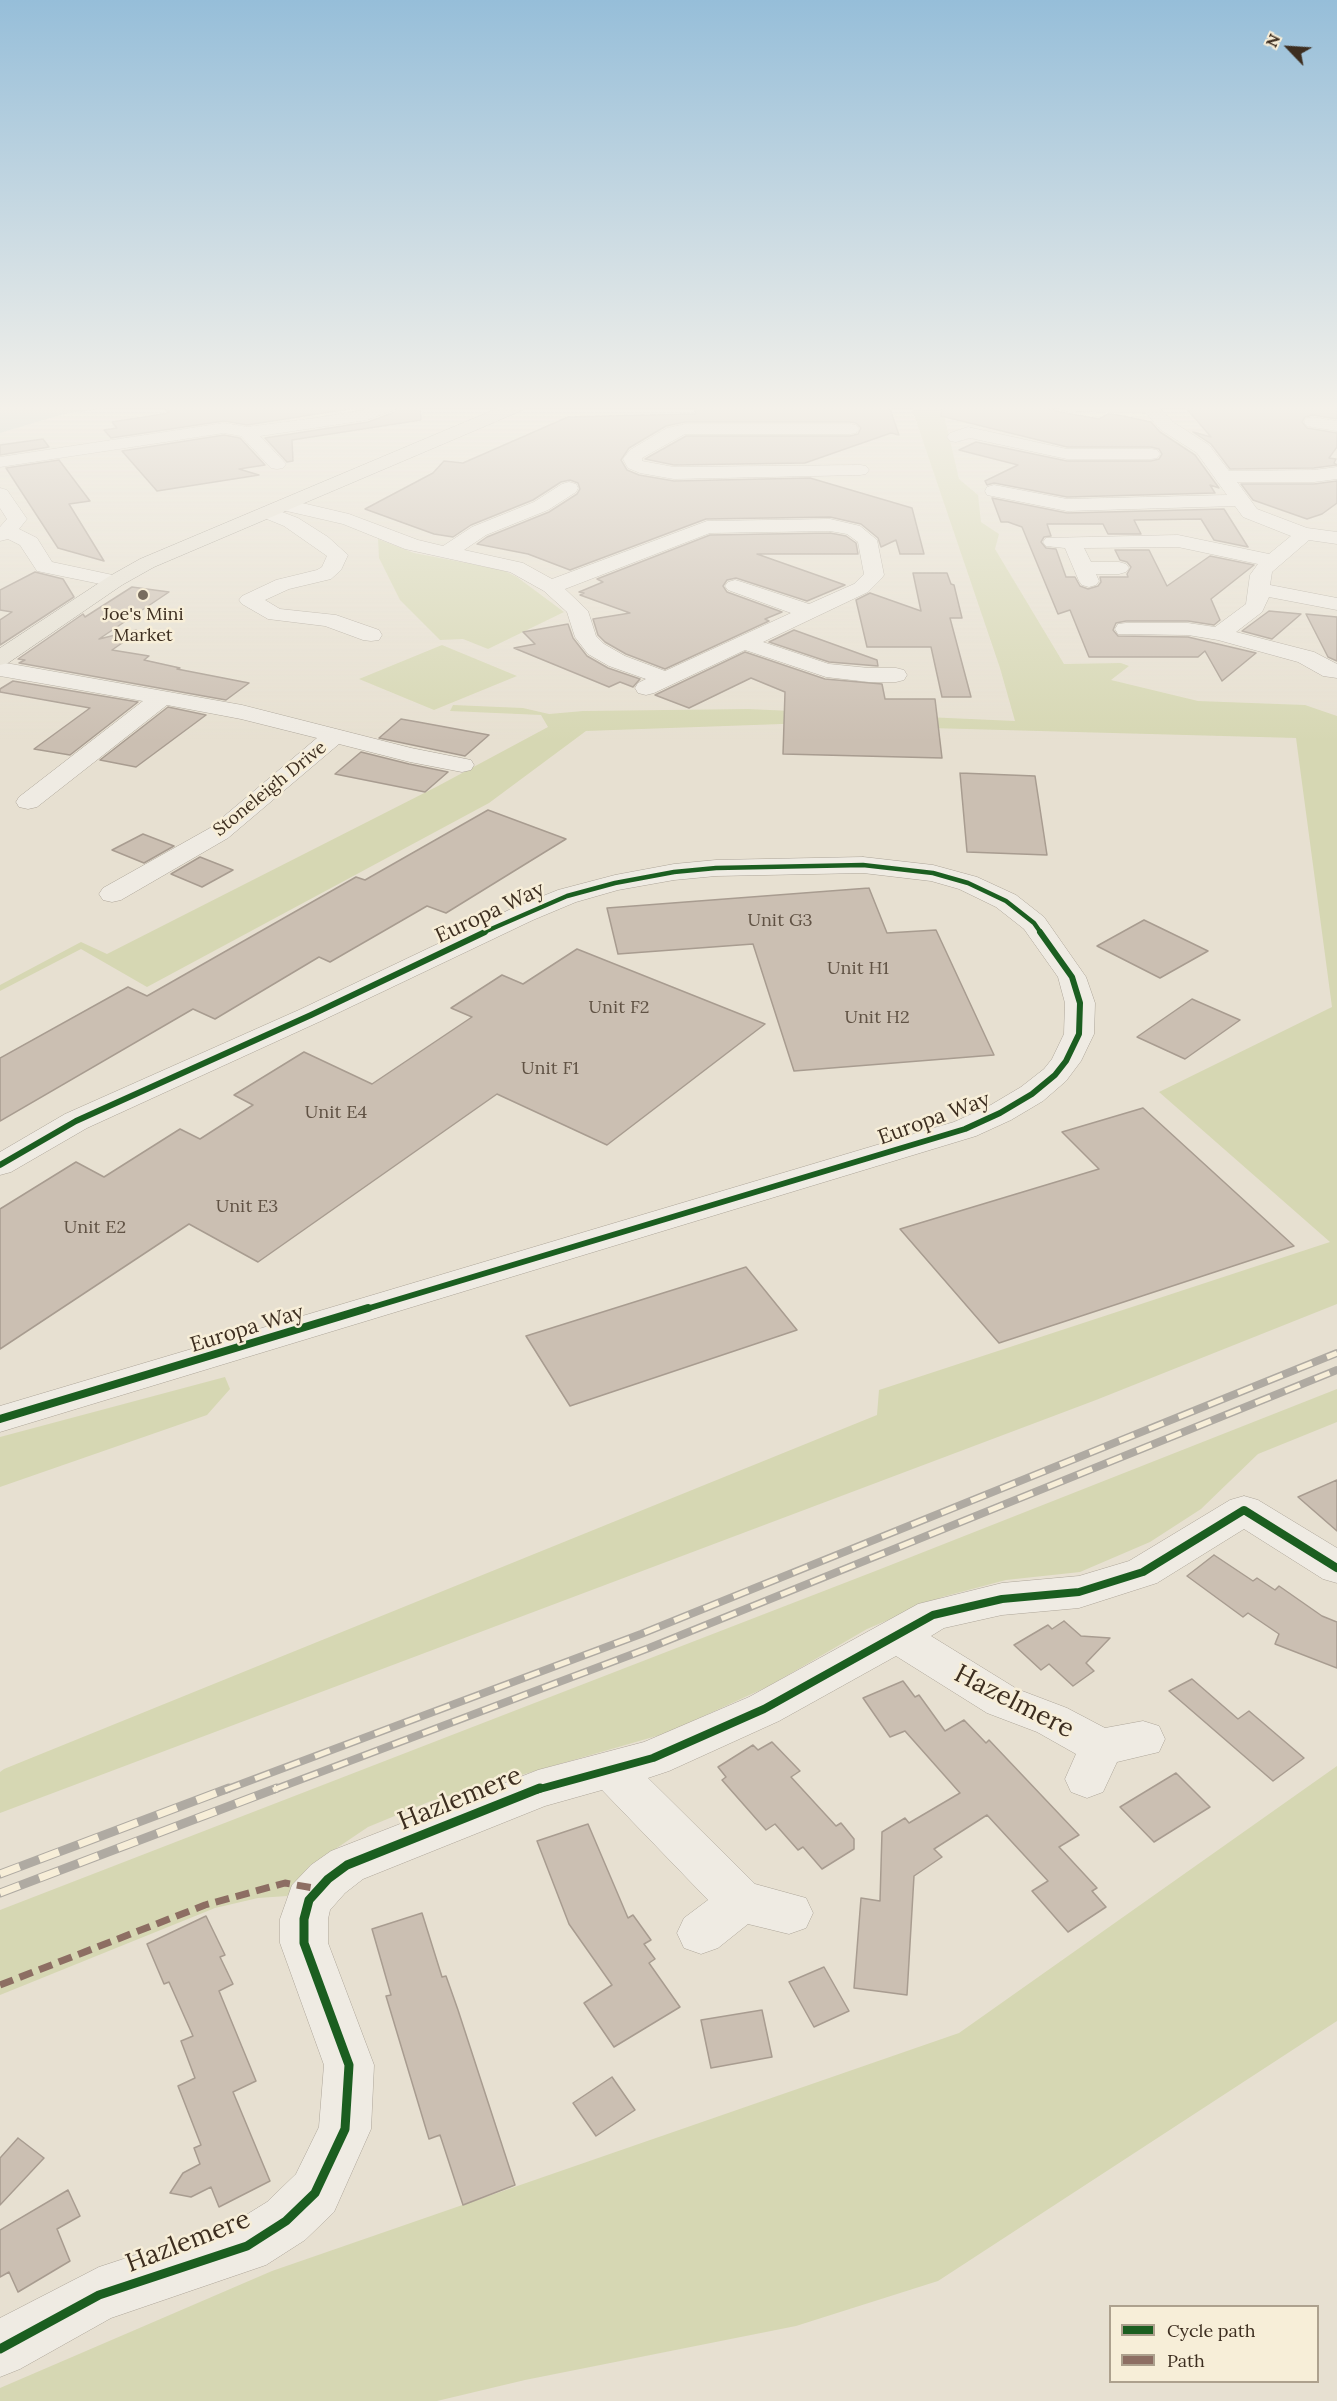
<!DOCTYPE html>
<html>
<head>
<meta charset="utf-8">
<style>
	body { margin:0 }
	#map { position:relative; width:1337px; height:2401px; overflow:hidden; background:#e7e0d1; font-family:Lora,serif }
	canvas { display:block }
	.legend { position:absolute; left:1109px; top:2305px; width:210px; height:78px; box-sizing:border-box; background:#f7eed8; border:2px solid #ada18e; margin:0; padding:8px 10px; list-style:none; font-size:18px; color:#3d2e20 }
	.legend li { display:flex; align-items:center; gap:12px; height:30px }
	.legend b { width:30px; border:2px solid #ada18e }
	.north { position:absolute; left:1259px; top:18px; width:60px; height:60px; -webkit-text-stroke:4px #f7eed8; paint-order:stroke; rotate:295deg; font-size:16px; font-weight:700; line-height:24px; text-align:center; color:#3d2e20 }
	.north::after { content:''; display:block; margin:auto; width:21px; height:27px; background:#3d2e20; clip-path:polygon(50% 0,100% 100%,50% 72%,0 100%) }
</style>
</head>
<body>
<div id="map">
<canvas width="1337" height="2401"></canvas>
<ul class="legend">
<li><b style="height:8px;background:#1b5e20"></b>Cycle path</li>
<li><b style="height:8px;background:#8d6e63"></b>Path</li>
</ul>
<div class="north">N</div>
</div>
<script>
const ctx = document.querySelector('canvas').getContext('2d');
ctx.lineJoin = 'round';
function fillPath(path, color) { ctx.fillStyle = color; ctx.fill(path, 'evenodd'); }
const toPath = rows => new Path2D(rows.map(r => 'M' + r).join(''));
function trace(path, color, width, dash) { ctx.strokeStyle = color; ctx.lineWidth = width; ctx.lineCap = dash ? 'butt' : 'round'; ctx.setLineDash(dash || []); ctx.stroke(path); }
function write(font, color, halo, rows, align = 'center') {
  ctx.font = font + ' Lora,serif'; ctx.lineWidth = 5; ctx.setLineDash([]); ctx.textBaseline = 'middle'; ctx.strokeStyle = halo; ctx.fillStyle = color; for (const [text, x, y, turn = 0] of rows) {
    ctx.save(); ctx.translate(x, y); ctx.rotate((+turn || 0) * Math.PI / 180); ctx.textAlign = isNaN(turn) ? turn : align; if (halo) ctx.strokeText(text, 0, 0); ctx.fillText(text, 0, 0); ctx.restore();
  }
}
fillPath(toPath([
	[911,406,942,406,959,479,978,495,981,522,999,534,995,549,1064,664,1121,663,1129,666,1111,680,1198,701,1305,705,1337,716,1337,1304,1096,1400,0,1813,0,1772,4,1769,877,1415,879,1390,1330,1242,1159,1092,1332,1007,1296,738,782,724,586,731,489,803,147,987,81,949,0,991,0,985,81,942,107,954,438,786,548,727,541,715,450,711,453,705,523,708,549,714,583,711,748,709,1015,721,1000,668],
	[378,539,414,553,503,570,517,577,564,612,488,649,463,639,440,640,400,600,379,558],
	[442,645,517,676,434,710,359,679],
	[225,1377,230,1389,207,1415,0,1487,0,1437],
	[1337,1389,1337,1422,1258,1454,1201,1509,1150,1542,1080,1572,1006,1580,942,1597,867,1629,769,1686,667,1733,431,1801,368,1827,325,1856,287,1896,258,1898,215,1908,0,1995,0,1910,878,1570],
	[1337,1766,1337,2021,938,2281,796,2326,525,2380,437,2401,0,2401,0,2388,272,2271,959,2033]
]), '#d6d7b3');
fillPath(toPath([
	[0,406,120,406,64,414,0,433]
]), '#bcccc2');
const building = toPath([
	[161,406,368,406,247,425,224,421,111,438,104,430,117,428,112,422,169,413,161,406],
	[398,406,420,406,421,420,292,440,293,461,287,462,265,438,368,422,395,412,398,406],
	[696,406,889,406,899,435,891,433,805,463,674,465,645,459,686,436,850,436,858,434,861,428,856,423,850,422,685,422,666,426,629,448,621,460,627,470,639,475,674,481,810,478,912,508,924,554,900,554,896,540,881,547,878,538,861,524,830,517,706,519,570,570,528,554,477,544,487,537,549,512,577,494,580,489,578,483,570,480,561,482,533,500,471,525,453,537,434,534,365,509,433,473,444,461,463,463,568,417,695,414,696,406],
	[942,406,1039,406,1060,412,1099,419,1108,414,1118,415,1151,422,1160,432,1195,455,1219,488,1210,485,1215,493,1067,497,994,483,987,485,985,481,1018,465,959,450,976,442,1067,461,1151,461,1159,459,1162,454,1159,449,1151,447,1067,447,941,416,942,406],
	[1192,406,1337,406,1337,419,1313,415,1305,417,1302,422,1307,428,1337,433,1337,447,1329,458,1336,459,1334,463,1337,465,1314,468,1230,469,1211,444,1193,432,1211,437,1186,408,1193,408,1192,406],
	[224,435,240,438,265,465,239,469,259,475,157,491,122,451,224,435],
	[43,439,49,447,0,455,0,445,43,439],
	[59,460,90,501,69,504,104,561,58,548,6,468,59,460],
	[1337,481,1337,503,1322,514,1307,519,1253,500,1241,484,1314,484,1337,481],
	[992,498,1067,513,1224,509,1248,547,1214,540,1201,519,1134,520,1141,534,1108,534,1103,524,1047,524,1051,536,1044,537,1041,542,1046,548,1056,549,1066,577,1075,577,1080,586,1088,589,1098,586,1101,582,1100,577,1128,577,1127,574,1131,567,1127,562,1120,560,1115,550,1149,550,1167,586,1210,556,1254,565,1211,599,1220,620,1214,625,1188,621,1126,621,1116,623,1113,630,1118,636,1188,637,1256,653,1222,681,1205,651,1198,657,1089,657,1070,610,1058,614,1022,527,1008,522,1001,522,992,498],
	[830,533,846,536,856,543,858,554,757,554,845,585,807,601,736,578,727,580,723,586,727,592,782,612,765,619,769,621,665,669,626,654,605,642,598,635,593,619,630,613,580,595,584,593,579,592,603,582,597,579,710,535,830,533],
	[35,572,63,579,74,597,0,645,0,620,12,612,0,610,0,590,35,572],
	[913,573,947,573,951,584,954,585,962,618,950,618,971,697,942,697,931,647,867,647,856,600,870,593,921,611,913,573],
	[132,587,169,592,99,639,136,630,138,632,112,650,149,656,144,660,180,668,177,669,249,683,226,700,19,663,25,660,18,659,83,614,85,617,132,587],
	[1269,611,1301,614,1272,639,1242,631,1269,611],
	[1306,614,1337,617,1337,661,1328,657,1306,614],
	[568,624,573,638,587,656,608,668,640,679,633,687,620,682,609,687,514,648,535,644,523,632,568,624],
	[794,630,877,660,878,666,829,662,769,642,794,630],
	[745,652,825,679,882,684,885,699,935,699,942,758,783,754,785,692,751,678,689,708,655,695,745,652],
	[13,681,138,702,70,755,34,749,90,708,0,692,0,689,13,681],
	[168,707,206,715,136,767,100,760,168,707],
	[401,719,418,722,489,735,465,756,379,738,401,719],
	[361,752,409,764,448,772,425,792,335,774,361,752],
	[960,773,1035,776,1047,855,967,852,960,773],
	[488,810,566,839,446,913,427,906,330,962,319,957,215,1019,193,1009,0,1121,0,1058,128,987,147,996,356,877,365,880,488,810],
	[143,834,174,846,144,863,112,850,143,834],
	[200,857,233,870,202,887,171,874,200,857],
	[869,888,887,933,936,930,994,1055,794,1071,753,944,618,954,607,908,869,888],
	[1144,920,1208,951,1160,978,1097,946,1144,920],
	[577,949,765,1024,607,1145,497,1094,258,1262,189,1224,0,1349,0,1209,76,1162,104,1177,180,1129,200,1139,253,1105,234,1095,304,1052,372,1084,472,1017,451,1008,502,975,523,984,577,949],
	[1192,999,1240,1020,1185,1059,1137,1037,1192,999],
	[1143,1108,1294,1246,999,1343,900,1229,1099,1169,1062,1132,1143,1108],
	[746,1267,797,1330,570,1406,526,1336,746,1267],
	[1337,1480,1337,1531,1298,1497,1337,1480],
	[1214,1555,1253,1581,1257,1578,1275,1590,1279,1586,1322,1616,1337,1622,1337,1668,1275,1644,1279,1634,1248,1613,1243,1617,1187,1576,1214,1555],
	[1064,1621,1081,1636,1110,1638,1086,1663,1094,1671,1073,1686,1049,1664,1041,1670,1014,1645,1048,1625,1052,1629,1064,1621],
	[1192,1679,1238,1719,1249,1711,1304,1758,1273,1781,1169,1691,1192,1679],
	[903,1681,915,1697,919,1695,945,1731,964,1720,986,1743,989,1740,1079,1835,1059,1847,1097,1888,1092,1891,1106,1907,1068,1932,1032,1891,1048,1881,987,1815,934,1849,942,1857,914,1876,907,1995,854,1988,861,1898,880,1901,882,1832,905,1818,909,1823,960,1793,905,1731,890,1737,863,1698,903,1681],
	[772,1742,800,1771,791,1777,836,1826,841,1823,854,1839,854,1849,822,1869,803,1847,798,1850,775,1824,766,1830,722,1780,726,1777,718,1767,753,1745,758,1750,772,1742],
	[1176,1773,1210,1807,1154,1842,1120,1807,1176,1773],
	[588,1824,628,1918,633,1915,651,1940,644,1944,655,1959,649,1963,680,2007,614,2047,584,2003,612,1985,569,1924,537,1841,588,1824],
	[422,1913,442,1977,446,1976,458,2010,515,2185,463,2205,440,2135,429,2139,386,1996,391,1995,372,1929,422,1913],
	[206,1916,225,1955,220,1957,233,1984,219,1991,256,2081,233,2092,270,2181,219,2207,211,2187,191,2197,170,2193,183,2173,200,2164,194,2148,201,2145,178,2086,195,2078,181,2041,193,2036,169,1982,164,1984,147,1944,206,1916],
	[824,1967,849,2011,814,2027,789,1982,824,1967],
	[762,2010,772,2057,711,2068,701,2020,762,2010],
	[612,2077,635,2110,596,2136,573,2103,612,2077],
	[18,2138,44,2158,0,2205,0,2158,18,2138],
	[68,2190,80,2216,57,2229,70,2261,18,2292,9,2272,0,2277,0,2230,68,2190]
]);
fillPath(building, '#cbbfb2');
trace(building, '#a89c90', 1.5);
const minor = toPath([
	[374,406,396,406,394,410,367,420,260,436,286,464,283,468,277,469,271,468,241,436,224,433,0,467,0,457,224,423,247,427,315,418,363,410,374,406],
	[1058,406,1158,406,1173,422,1209,445,1229,471,1314,470,1337,467,1337,479,1314,482,1237,482,1257,509,1307,528,1337,532,1337,544,1309,540,1272,572,1270,585,1337,598,1337,610,1269,597,1262,612,1236,632,1314,652,1337,664,1337,678,1323,676,1298,662,1218,640,1188,635,1118,634,1115,629,1118,624,1126,623,1188,623,1215,627,1246,604,1250,575,1258,564,1178,547,1084,548,1091,562,1119,562,1126,564,1129,568,1126,572,1119,574,1096,574,1099,581,1096,585,1089,587,1082,585,1079,581,1065,548,1046,546,1043,542,1046,538,1178,535,1269,554,1291,536,1243,517,1235,506,1067,511,987,495,985,491,987,487,994,485,1067,499,1227,495,1197,453,1161,430,1146,413,1066,411,1060,410,1058,406],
	[1313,417,1337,421,1337,431,1307,426,1304,422,1307,418,1313,417],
	[685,424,850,424,856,425,859,429,856,433,850,434,685,434,642,458,642,461,674,467,860,465,866,466,869,470,866,474,860,475,674,479,640,473,628,468,623,459,630,450,667,428,685,424],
	[968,427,1067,449,1151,449,1157,450,1160,454,1157,458,1151,459,1067,459,970,438,956,442,950,441,947,437,950,433,968,427],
	[569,482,576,484,578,488,576,492,548,510,486,535,464,550,523,563,552,579,707,521,830,519,860,526,877,540,884,575,881,579,868,592,763,642,829,664,869,668,896,668,904,670,907,675,904,680,896,682,869,682,826,677,745,650,654,693,646,695,638,693,635,688,638,683,646,679,609,666,588,654,575,637,567,612,544,591,510,572,405,549,343,524,278,509,276,505,278,501,285,499,349,514,418,540,443,546,472,527,534,502,562,484,569,482],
	[830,531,847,534,858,542,864,574,854,584,809,604,742,582,735,580,728,582,725,586,728,590,791,613,665,671,625,656,604,644,596,636,588,611,565,589,710,533,830,531],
	[0,488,7,490,27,519,19,529,37,538,52,562,122,577,125,581,122,585,115,587,37,571,20,545,8,539,0,541,0,527,7,519,0,508,0,488],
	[269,507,298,518,328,537,348,555,341,570,331,579,289,589,265,600,280,609,336,615,379,630,382,635,379,640,371,641,363,640,325,626,268,619,242,604,239,600,242,596,276,580,317,570,322,567,327,556,284,526,262,517,259,513,262,509,269,507],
	[0,662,242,705,411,748,471,760,474,765,471,770,462,772,410,762,339,744,228,838,121,900,112,902,103,900,99,894,103,888,210,828,317,738,241,719,167,705,37,807,28,809,19,807,16,802,19,797,143,701,0,676,0,662],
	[863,857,933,865,977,877,1016,895,1044,917,1086,977,1095,1003,1094,1034,1081,1061,1066,1081,1043,1101,1011,1120,976,1136,0,1432,0,1406,954,1122,989,1106,1021,1087,1044,1069,1052,1059,1064,1034,1065,1003,1058,977,1024,929,996,907,959,889,931,881,863,873,716,876,674,880,618,890,576,902,533,920,321,1021,87,1128,11,1172,0,1175,0,1152,65,1114,301,1009,513,908,558,890,615,875,674,864,716,860,863,857],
	[1244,1496,1258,1500,1337,1548,1337,1583,1323,1579,1244,1529,1157,1583,1079,1608,1002,1615,944,1628,931,1636,1017,1689,1067,1708,1105,1728,1143,1721,1159,1726,1165,1739,1159,1752,1117,1762,1103,1792,1087,1798,1071,1792,1065,1779,1076,1754,1037,1732,987,1713,896,1656,779,1721,669,1771,648,1778,755,1884,806,1898,813,1913,806,1928,789,1934,748,1924,718,1948,701,1954,684,1948,677,1933,684,1918,708,1900,602,1790,545,1806,363,1879,345,1893,330,1910,328,1919,328,1943,374,2065,371,2129,334,2212,305,2240,266,2265,111,2318,20,2369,0,2377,0,2318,99,2267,233,2223,267,2202,296,2174,319,2127,324,2065,280,1943,280,1919,292,1885,311,1865,331,1851,538,1770,644,1742,749,1697,918,1604,1002,1583,1079,1576,1129,1561,1230,1500,1244,1496]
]);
const major = toPath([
	[503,406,525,406,523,410,154,567,122,585,8,663,0,665,0,648,108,577,140,559,503,406]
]);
trace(minor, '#ada599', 1);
trace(major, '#928b80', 1);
fillPath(minor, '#efebe3');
fillPath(major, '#e6e1d4');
const railFar1 = toPath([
	[225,1790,641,1634,1337,1353],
	[273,1790,649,1648,1337,1370]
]);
const rail = toPath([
	[0,1874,229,1788],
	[0,1893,277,1788]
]);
trace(railFar1, '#afaaa2', 8);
trace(rail, '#afaaa2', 9);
trace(railFar1, '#f7eed8', 5, [16]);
trace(rail, '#f7eed8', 7, [21]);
trace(toPath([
	[0,1985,205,1905,285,1883,319,1889]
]), '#8d6e63', 7, [14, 7]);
trace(toPath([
	[482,933,567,896,615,883,674,872,716,868,863,865,933,873,968,883,1006,901,1034,923,1041,933]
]), '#1b5e20', 4.5);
trace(toPath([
	[0,1165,76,1121,311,1015,485,932],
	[363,1310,965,1129,1000,1113,1032,1094,1055,1075,1066,1061,1079,1034,1080,1003,1072,977,1040,932]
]), '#1b5e20', 6);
trace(toPath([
	[0,1419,368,1308],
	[536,1790,653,1758,764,1709,933,1615,1002,1599,1079,1592,1143,1572,1244,1510,1337,1568]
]), '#1b5e20', 8);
trace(toPath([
	[0,2349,99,2295,247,2246,286,2221,315,2193,345,2129,349,2065,304,1943,304,1919,309,1900,328,1879,347,1865,540,1788]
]), '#1b5e20', 9);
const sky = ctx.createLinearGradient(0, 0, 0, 742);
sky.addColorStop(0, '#96bed9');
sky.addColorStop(0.55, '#f4f1ea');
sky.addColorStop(1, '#f4f1ea00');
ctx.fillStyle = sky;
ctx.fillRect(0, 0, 1337, 742);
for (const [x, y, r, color] of [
	[143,595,6,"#786c5e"]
]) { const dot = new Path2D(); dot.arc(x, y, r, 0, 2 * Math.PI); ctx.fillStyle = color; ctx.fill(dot); trace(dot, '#f7eed8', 2); }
write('18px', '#3d2e20', '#f7eed8', [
	["Joe's Mini",143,615],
	["Market",143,636]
]);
write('18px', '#3d2e20', '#f7eed8', [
	["Stoneleigh Drive",270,789,-39]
]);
write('18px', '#605244', null, [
	["Unit G3",780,921],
	["Unit H1",858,969],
	["Unit F2",619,1008],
	["Unit H2",877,1018],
	["Unit F1",550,1069],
	["Unit E4",336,1113],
	["Unit E3",247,1207],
	["Unit E2",95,1228]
]);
write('21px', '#3d2e20', '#f7eed8', [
	["Europa Way",490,913,-25],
	["Europa Way",934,1119,-20],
	["Europa Way",247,1329,-17]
]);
write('26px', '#3d2e20', '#f7eed8', [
	["Hazelmere",1014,1702,27],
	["Hazlemere",460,1799,-22],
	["Hazlemere",188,2242,-21]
]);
</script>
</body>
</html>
